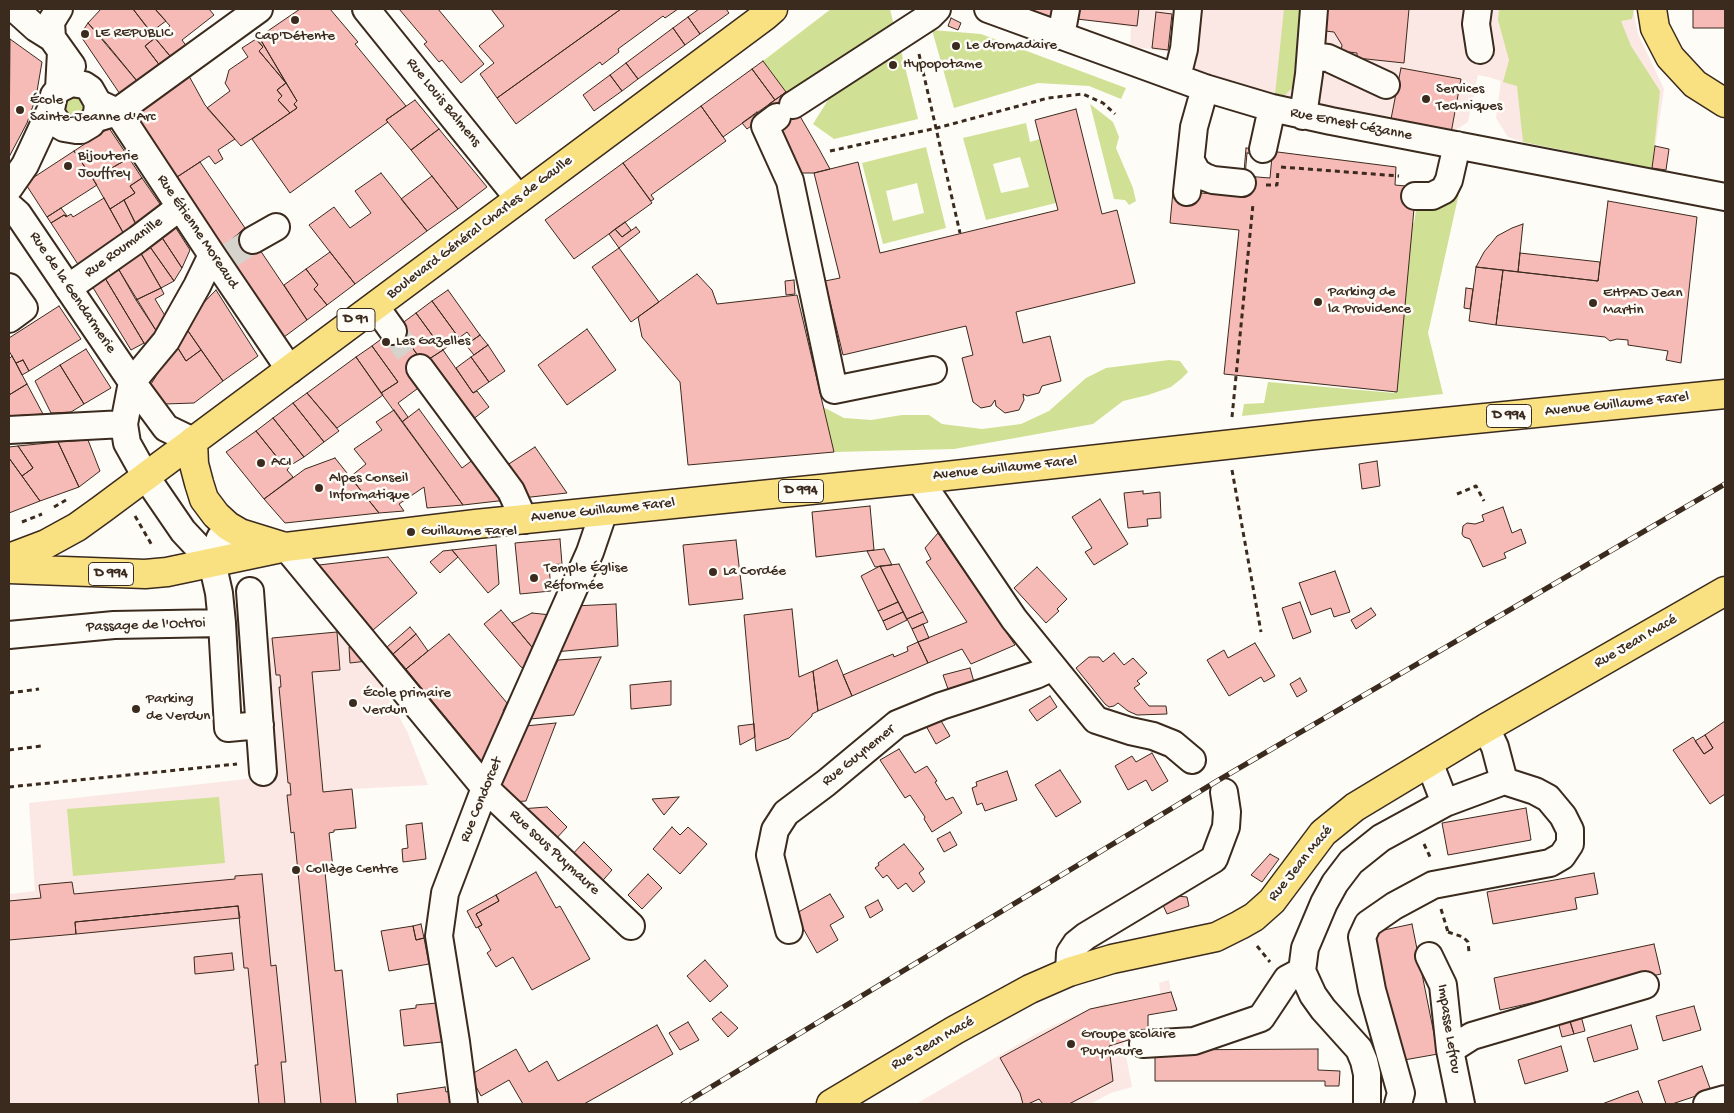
<!DOCTYPE html>
<html>
<head>
<meta charset="utf-8">
<style>
	body { margin:0 }
	#map { position:relative; width:1734px; height:1113px; overflow:hidden; background:#fdfcf7; font-family:"Gochi Hand",sans-serif }
	canvas { display:block }
	.frame { position:absolute; inset:0; border:10px solid #3b2a1e; pointer-events:none }
</style>
</head>
<body>
<div id="map">
<canvas width="1734" height="1113"></canvas>
<div class="frame"></div>
</div>
<script>
const ctx = document.querySelector('canvas').getContext('2d');
ctx.lineJoin = 'round';
function fillPath(path, color) { ctx.fillStyle = color; ctx.fill(path, 'evenodd'); }
const toPath = rows => new Path2D(rows.map(r => 'M' + r).join(''));
function trace(path, color, width, dash) { ctx.strokeStyle = color; ctx.lineWidth = width; ctx.lineCap = dash ? 'butt' : 'round'; ctx.setLineDash(dash || []); ctx.stroke(path); }
function write(font, color, halo, rows, align = 'center') {
  ctx.font = font + ' "Gochi Hand",sans-serif'; ctx.lineWidth = 5; ctx.setLineDash([]); ctx.textBaseline = 'middle'; ctx.strokeStyle = halo; ctx.fillStyle = color; for (const [text, x, y, turn = 0] of rows) {
    ctx.save(); ctx.translate(x, y); ctx.rotate((+turn || 0) * Math.PI / 180); ctx.textAlign = isNaN(turn) ? turn : align; if (halo) ctx.strokeText(text, 0, 0); ctx.fillText(text, 0, 0); ctx.restore();
  }
}
fillPath(toPath([
	[1079,9,1633,9,1638,34,1664,89,1652,168,1523,142,1508,137,1496,118,1501,81,1488,77,1478,75,1468,122,1451,133,1391,119,1281,99,1191,71,1184,49,1170,46,1168,52,1130,46,1131,27,1078,19],
	[337,632,338,635,344,633,367,661,407,731,428,785,352,789,356,828,335,830,334,832,329,833,333,868,331,868,331,872,325,873,335,970,342,970,356,1104,9,1104,9,894,35,891,29,803,256,778,248,640],
	[1169,980,1173,1007,1147,1010,1150,1029,1122,1035,1132,1087,1111,1093,1090,1104,916,1104,1036,1034,1067,1019,1106,1003,1107,1009,1161,997,1159,983]
]), '#fbe8e4');
fillPath(toPath([
	[831,9,890,9,894,26,789,97,763,61],
	[1284,9,1300,9,1293,87,1283,97,1275,95],
	[1499,9,1634,9,1632,19,1621,21,1631,46,1660,91,1652,168,1523,142,1517,86,1503,82,1509,60,1498,20],
	[932,30,981,34,1126,88,1121,99,1089,86,1038,83,954,108],
	[900,47,918,119,834,139,813,124,833,92],
	[73,94,86,99,87,116,67,120,62,103],
	[1090,104,1113,122,1119,137,1116,148,1133,188,1136,201,1129,205,1125,200,1114,199],
	[1026,123,1030,142,1040,139,1056,203,986,220,963,138],
	[1020,157,1029,187,1001,193,993,164],
	[926,147,946,228,883,244,862,163],
	[917,183,924,213,893,221,886,191],
	[1463,175,1428,333,1443,394,1242,416,1244,404,1264,403,1268,382,1394,393,1410,222,1414,223,1417,204],
	[1169,360,1180,361,1188,372,1181,379,1171,387,1148,395,1123,401,1093,424,954,449,834,452,823,407,844,418,871,420,902,415,929,415,942,424,982,429,1021,424,1049,411,1086,378,1106,368],
	[219,797,225,863,73,876,67,809]
]), '#d0e094');
const building = toPath([
	[101,9,133,9,155,38,145,46,164,71,142,87,88,23,101,9],
	[133,9,155,9,166,21,151,32,133,9],
	[155,9,209,9,214,15,182,40,190,51,175,62,155,38,170,26,155,9],
	[300,9,330,9,358,42,355,44,406,106,386,120,388,122,290,193,252,139,297,108,294,104,297,101,259,37,300,9],
	[399,9,438,9,484,64,461,83,442,60,439,62,424,44,427,42,399,9],
	[491,9,621,9,497,98,480,74,494,63,479,46,504,26,491,9],
	[621,9,678,9,665,18,663,16,618,49,619,52,602,65,600,62,516,124,497,98,621,9],
	[699,9,726,9,729,13,700,34,688,17,699,9],
	[1027,9,1058,9,1057,21,1027,9],
	[1079,9,1139,9,1137,26,1077,19,1079,9],
	[1327,9,1409,9,1404,63,1357,58,1357,53,1341,51,1342,45,1334,32,1325,31,1327,9],
	[1693,9,1725,9,1725,28,1693,28,1693,9],
	[1156,12,1172,14,1168,50,1152,48,1156,12],
	[688,17,700,34,685,45,673,28,688,17],
	[951,18,961,23,958,30,948,26,951,18],
	[88,23,106,43,142,87,122,97,80,35,88,23],
	[673,28,685,45,638,79,626,63,673,28],
	[259,37,286,83,259,51,263,47,256,39,259,37],
	[155,38,175,62,164,71,145,46,155,38],
	[10,39,42,62,36,97,27,123,9,157,10,39],
	[256,39,263,47,259,51,286,83,277,90,282,96,278,100,290,113,241,146,207,108,230,91,225,83,226,81,229,70,248,57,242,48,256,39],
	[763,61,786,92,775,100,752,69,763,61],
	[626,63,638,79,622,91,610,75,626,63],
	[1401,68,1461,79,1451,133,1391,119,1401,68],
	[752,69,775,100,723,137,701,106,752,69],
	[610,75,622,91,594,111,583,95,610,75],
	[189,76,205,105,235,139,218,150,223,159,215,164,209,156,174,179,132,113,189,76],
	[286,83,297,101,294,104,297,108,290,113,278,100,282,96,277,90,286,83],
	[786,92,819,149,830,169,814,173,799,173,777,134,784,129,769,104,786,92],
	[415,100,439,129,411,150,386,120,415,100],
	[701,106,726,141,651,195,654,199,651,201,623,163,701,106],
	[1076,109,1102,214,1117,210,1135,283,1016,312,1023,343,1050,336,1061,381,1042,386,1039,393,1027,396,1023,394,1024,400,1019,410,1005,413,996,406,995,400,991,406,981,408,973,402,962,358,973,355,966,326,843,355,825,281,840,278,814,173,858,162,880,253,1058,210,1035,120,1076,109],
	[757,112,762,118,747,129,742,123,757,112],
	[109,128,129,158,93,179,74,151,109,128],
	[439,129,487,187,458,209,411,150,439,129],
	[1655,146,1669,149,1666,170,1652,168,1655,146],
	[1246,148,1396,167,1395,185,1416,187,1397,392,1224,374,1239,230,1170,223,1173,191,1242,196,1246,148],
	[74,151,97,185,47,217,25,183,74,151],
	[1247,153,1272,156,1270,178,1245,176,1247,153],
	[129,158,142,178,130,186,135,193,110,209,93,179,129,158],
	[200,162,245,228,221,249,174,179,200,162],
	[623,163,652,203,574,259,545,220,623,163],
	[381,173,427,231,355,284,309,225,334,207,350,228,371,213,355,191,381,173],
	[432,176,458,209,427,231,401,199,432,176],
	[142,178,162,207,137,227,124,200,135,193,130,186,142,178],
	[104,198,126,238,81,269,51,223,64,215,66,217,71,214,73,217,104,198],
	[124,200,139,230,126,238,110,209,124,200],
	[1608,201,1697,217,1681,363,1666,360,1668,351,1628,345,1628,340,1617,339,1610,341,1605,337,1496,325,1503,270,1598,281,1608,201],
	[61,208,67,216,64,215,51,223,47,217,61,208],
	[172,222,190,250,182,268,159,233,172,222],
	[625,222,631,230,622,237,615,229,625,222],
	[1523,224,1518,272,1476,267,1484,252,1497,236,1512,228,1523,224],
	[636,227,640,232,619,248,609,234,615,229,622,237,636,227],
	[245,228,258,247,231,266,221,249,245,228],
	[159,233,182,268,174,281,148,244,159,233],
	[148,244,174,281,161,288,141,253,148,244],
	[258,247,307,320,280,340,231,266,258,247],
	[619,248,659,302,631,322,592,267,619,248],
	[140,252,161,288,136,300,119,270,140,252],
	[330,252,355,284,327,305,314,289,318,285,306,269,330,252],
	[1520,253,1600,262,1598,281,1518,272,1520,253],
	[1476,267,1503,270,1496,325,1469,321,1476,267],
	[306,269,318,285,314,289,327,305,307,320,284,285,306,269],
	[119,270,157,332,147,348,105,278,119,270],
	[697,274,712,290,717,304,797,295,834,452,688,465,680,382,642,337,638,317,697,274],
	[105,278,144,343,131,350,92,286,105,278],
	[794,280,795,294,786,295,785,281,794,280],
	[161,288,164,294,155,299,167,319,157,332,136,300,161,288],
	[1466,288,1473,289,1470,309,1464,308,1466,288],
	[216,290,258,356,223,381,186,328,192,324,188,319,216,290],
	[448,290,480,335,473,340,467,332,459,338,432,301,448,290],
	[432,301,459,338,443,350,416,313,432,301],
	[59,306,81,339,29,371,23,360,16,363,9,351,9,338,59,306],
	[416,313,443,350,426,361,425,365,397,327,416,313],
	[397,327,425,365,421,386,398,403,408,417,402,422,381,393,398,382,372,346,397,327],
	[186,328,201,350,186,361,176,345,186,328],
	[587,329,616,370,567,405,538,365,587,329],
	[480,335,488,345,474,355,466,345,480,335],
	[176,345,186,361,201,350,223,381,194,403,165,404,151,384,176,345],
	[488,345,505,371,489,382,471,357,488,345],
	[372,346,398,382,381,393,356,357,372,346],
	[86,349,111,388,84,404,60,365,86,349],
	[443,350,473,393,477,391,489,407,468,423,426,361,443,350],
	[12,356,27,384,9,395,9,359,12,356],
	[356,357,383,395,337,428,307,393,356,357],
	[471,357,489,382,473,393,456,368,471,357],
	[23,360,29,371,22,375,16,363,23,360],
	[60,365,84,404,71,412,51,413,35,381,60,365],
	[27,384,43,414,9,416,9,395,27,384],
	[307,393,339,431,324,442,293,403,307,393],
	[293,403,324,442,304,457,273,418,293,403],
	[419,409,462,468,478,456,507,500,463,505,402,422,419,409],
	[394,410,445,480,463,505,427,508,424,487,399,504,404,511,379,513,350,477,366,464,354,449,382,430,376,422,394,410],
	[273,418,304,457,291,465,280,461,256,431,273,418],
	[256,431,280,461,291,465,287,470,293,477,264,499,226,452,256,431],
	[88,440,100,471,79,487,58,442,88,440],
	[58,442,79,487,40,501,22,476,33,468,18,446,58,442],
	[18,446,33,468,22,476,9,458,9,447,18,446],
	[535,447,567,493,522,498,501,469,535,447],
	[9,458,40,501,9,513,9,458],
	[335,458,379,513,285,523,264,499,305,469,335,458],
	[1377,461,1380,486,1362,489,1359,464,1377,461],
	[1143,491,1143,494,1160,492,1161,518,1147,519,1148,526,1128,528,1124,493,1143,491],
	[1100,499,1128,544,1094,565,1085,552,1092,548,1072,517,1100,499],
	[870,506,874,550,816,557,812,512,870,506],
	[1503,507,1512,533,1521,529,1526,543,1504,553,1506,558,1483,567,1470,539,1464,537,1462,534,1463,526,1467,523,1475,524,1484,521,1482,515,1503,507],
	[938,533,1015,645,971,664,962,649,928,663,918,642,967,622,926,562,931,559,925,548,938,533],
	[560,539,562,564,549,565,551,591,520,594,515,543,560,539],
	[736,540,743,599,689,605,683,545,736,540],
	[496,545,499,584,488,593,452,550,496,545],
	[884,549,892,565,875,567,867,551,884,549],
	[452,550,458,557,440,573,430,562,443,551,452,550],
	[388,557,417,593,373,630,319,565,388,557],
	[899,564,923,612,907,619,880,566,899,564],
	[880,566,898,602,878,611,861,576,880,566],
	[1037,567,1067,599,1057,609,1059,611,1046,623,1014,588,1037,567],
	[1335,571,1350,612,1334,617,1331,608,1311,615,1299,583,1335,571],
	[898,602,903,612,883,621,878,611,898,602],
	[1300,602,1311,632,1293,639,1282,608,1300,602],
	[616,604,618,646,555,652,574,606,616,604],
	[1371,608,1376,615,1356,629,1351,620,1371,608],
	[792,609,799,677,813,671,818,711,812,714,812,716,789,738,756,751,744,615,792,609],
	[501,610,541,658,534,673,521,667,484,624,501,610],
	[903,612,907,620,887,630,883,621,903,612],
	[923,612,928,622,912,629,907,619,923,612],
	[532,613,551,615,541,658,512,623,532,613],
	[923,624,929,638,918,642,912,629,923,624],
	[410,627,416,634,393,654,387,647,410,627],
	[337,632,340,670,312,672,323,792,352,789,356,828,334,830,334,832,329,833,333,868,331,868,331,872,325,872,335,971,342,970,356,1104,321,1104,294,832,291,833,287,795,291,795,290,783,288,783,279,687,281,687,280,675,276,675,272,638,337,632],
	[416,634,428,651,406,669,393,654,416,634],
	[449,634,507,703,503,711,514,716,490,771,406,669,449,634],
	[918,642,928,663,852,696,843,675,893,654,894,657,908,651,907,647,918,642],
	[1255,643,1275,676,1264,682,1261,677,1229,696,1207,660,1224,650,1228,658,1255,643],
	[355,646,367,661,350,663,349,647,355,646],
	[1114,653,1124,665,1133,658,1147,673,1137,681,1140,684,1134,688,1149,706,1166,706,1167,714,1137,715,1128,711,1118,703,1114,706,1109,707,1105,704,1076,668,1089,657,1099,657,1103,662,1114,653],
	[601,657,574,715,530,719,558,660,601,657],
	[837,660,852,696,818,711,813,671,837,660],
	[970,668,974,682,948,689,943,675,970,668],
	[1300,678,1307,691,1297,697,1290,684,1300,678],
	[671,681,671,705,631,709,630,685,671,681],
	[1050,696,1057,707,1037,721,1029,710,1050,696],
	[940,719,950,736,936,744,926,726,940,719],
	[1725,721,1725,794,1710,804,1673,750,1693,737,1704,754,1713,748,1705,735,1725,721],
	[556,723,526,801,512,802,504,792,500,783,525,726,556,723],
	[754,724,755,737,740,745,738,726,754,724],
	[1705,735,1713,748,1704,754,1695,741,1705,735],
	[899,749,915,773,927,766,937,781,935,782,946,800,953,797,962,813,932,832,924,819,925,817,910,795,905,798,880,760,899,749],
	[1152,753,1168,781,1152,791,1146,780,1128,790,1115,766,1132,756,1136,762,1152,753],
	[1060,770,1081,802,1056,817,1035,785,1060,770],
	[1007,771,1017,800,985,811,982,803,977,805,972,788,977,786,976,782,1007,771],
	[679,797,664,815,652,799,679,797],
	[547,807,567,827,553,842,520,809,547,807],
	[1526,808,1531,840,1448,855,1442,823,1526,808],
	[422,823,426,859,403,862,402,849,408,848,406,825,422,823],
	[672,827,680,835,688,827,707,844,680,874,653,849,672,827],
	[950,832,957,845,944,852,937,839,950,832],
	[584,842,612,870,598,886,569,858,584,842],
	[904,844,924,869,919,873,925,882,913,892,906,883,898,889,887,875,883,878,875,868,879,865,878,863,904,844],
	[1270,854,1279,859,1262,882,1251,875,1270,854],
	[536,872,556,908,560,906,590,959,532,990,513,957,496,967,487,953,491,950,478,927,482,925,476,914,499,901,496,895,536,872],
	[1594,873,1598,894,1575,898,1577,909,1493,924,1487,892,1594,873],
	[262,874,271,966,276,965,286,1062,281,1062,285,1104,259,1104,255,1065,258,1065,248,968,244,968,238,906,75,922,76,934,9,940,9,901,41,898,39,885,72,882,74,894,235,879,235,876,262,874],
	[648,874,662,888,642,909,628,895,648,874],
	[830,894,844,917,830,925,838,940,817,953,795,914,830,894],
	[496,895,499,901,476,914,482,925,476,928,467,911,496,895],
	[1177,896,1187,897,1189,906,1167,914,1162,903,1177,896],
	[878,900,883,910,870,918,865,907,878,900],
	[238,906,240,918,76,934,75,922,238,906],
	[421,924,424,938,416,940,413,926,421,924],
	[1412,924,1438,1054,1404,1060,1370,933,1412,924],
	[413,926,416,940,424,938,429,964,389,971,381,931,413,926],
	[1654,944,1661,974,1500,1010,1494,978,1654,944],
	[232,953,234,970,195,974,194,957,232,953],
	[705,960,728,986,710,1002,687,976,705,960],
	[1171,992,1177,1010,1148,1015,1148,1034,1109,1046,1113,1081,1069,1104,1043,1104,1039,1099,1028,1104,1023,1104,1020,1093,1000,1058,1090,1009,1171,992],
	[437,1003,442,1042,404,1046,400,1010,416,1008,416,1005,437,1003],
	[1694,1006,1701,1030,1663,1041,1656,1016,1694,1006],
	[721,1012,738,1028,728,1037,712,1019,721,1012],
	[1580,1012,1585,1031,1574,1034,1568,1015,1580,1012],
	[1568,1015,1574,1034,1562,1037,1557,1018,1568,1015],
	[688,1022,699,1040,680,1050,669,1033,688,1022],
	[657,1025,673,1054,584,1104,523,1104,509,1080,481,1096,470,1075,516,1049,529,1072,547,1061,558,1081,657,1025],
	[1631,1025,1638,1049,1594,1062,1587,1038,1631,1025],
	[1561,1046,1568,1071,1525,1084,1518,1060,1561,1046],
	[1318,1049,1318,1070,1340,1071,1339,1086,1325,1086,1325,1081,1155,1081,1155,1050,1318,1049],
	[1702,1066,1711,1091,1672,1104,1666,1104,1658,1081,1702,1066],
	[445,1087,446,1092,450,1091,452,1104,398,1104,397,1094,445,1087],
	[1638,1091,1643,1104,1602,1104,1626,1095,1638,1091]
]);
fillPath(building, '#f7bbb7');
trace(building, '#3b2a1e', 1);
trace(toPath([
	[226,258,253,240],
	[393,331,420,368]
]), '#d6d2cc', 26, [26, 13]);
const minor = toPath([
	[15,9,36,28,52,38,72,66],
	[366,9,519,199],
	[988,9,1205,88,1272,108,1331,121,1725,197],
	[1478,9,1476,24,1480,50],
	[1061,36,1066,9],
	[52,38,51,22,59,9],
	[1311,56,1328,58,1386,85],
	[1177,77,1184,49,1188,9],
	[98,103,117,112,123,120,212,255,290,370],
	[793,105,930,16,937,9],
	[51,109,52,115,59,125,64,128,76,130,81,130,91,124,97,114,98,103,90,89,84,85,71,83,59,89],
	[1303,116,1309,74,1314,9],
	[100,117,117,112,259,9],
	[777,117,765,126,790,181,834,390,933,370],
	[1263,149,1272,108],
	[1191,161,1197,172,1205,177,1213,180,1242,183],
	[9,188,25,165,51,109,54,95,59,89,61,52],
	[1187,192,1194,127,1205,88],
	[1415,196,1432,196,1444,190,1449,180,1457,145],
	[9,206,18,214,132,382,124,424,127,443,146,477,183,531,212,562],
	[253,240,276,227],
	[9,287,24,308,9,319],
	[68,288,138,239,180,207],
	[375,306,393,331],
	[420,368,511,491,524,520],
	[9,430,124,424],
	[193,441,166,428,132,382,166,341,197,286,212,255],
	[919,479,1014,619,1096,720,1130,731,1153,736,1173,744,1192,760],
	[240,533,227,533,220,538,212,562,219,593,222,623,228,728,260,725],
	[286,547,485,788,631,926],
	[250,591,263,772],
	[9,635,114,625,222,623],
	[1429,762,1445,803],
	[789,930,770,855,775,830,786,813,826,783,897,724,941,706,1036,675,1053,667],
	[1429,956,1443,985,1450,1050,1461,1104],
	[1069,972,1070,953,1076,944,1086,936,1214,859,1226,827,1227,812,1224,792],
	[1143,1044,1194,1041,1261,1018,1287,979,1302,971],
	[1450,1050,1472,1036,1645,985],
	[464,1104,456,1042,439,936,445,893,485,788,590,552,604,511],
	[1367,1104,1367,1074,1364,1061,1359,1049,1323,1009,1313,995,1302,971,1305,948,1324,903,1335,883,1351,862,1381,838,1445,803,1504,781,1495,747,1486,728],
	[1398,1104,1401,1093,1372,990,1362,937,1368,924,1394,906,1433,885,1550,863,1562,856,1570,844,1570,830,1563,816,1548,798,1535,791,1504,781],
	[1707,1104,1725,1099]
]);
const major = toPath([
	[1652,9,1655,28,1670,57,1695,84,1725,103],
	[193,441,194,464,199,483,204,499,216,515,228,526,240,533,282,546],
	[9,558,46,544,77,527,102,509,765,16,773,9],
	[9,569,145,574,167,572,286,547,476,524,919,479,1315,435,1725,394],
	[831,1104,955,1030,1030,989,1069,972,1112,959,1216,937,1240,925,1254,917,1272,901,1323,833,1355,807,1486,728,1725,591]
]);
trace(minor, '#3b2a1e', 30);
trace(major, '#3b2a1e', 31);
trace(toPath([
	[919,54,960,233],
	[830,151,937,128,1048,98,1083,94,1103,103,1115,114],
	[1281,167,1399,176],
	[1266,185,1277,185,1278,170],
	[1232,417,1253,204],
	[1232,470,1261,632],
	[1457,494,1476,486,1484,501],
	[54,507,66,500],
	[135,516,153,547],
	[22,522,42,514],
	[9,693,39,689],
	[9,750,41,746],
	[9,787,237,764],
	[1424,844,1431,859],
	[1441,909,1448,932],
	[1448,932,1463,937,1468,942,1469,952],
	[1257,946,1270,962]
]), '#3b2a1e', 3, [5, 4]);
trace(minor, '#fdfcf7', 26);
trace(major, '#f9e181', 28);
const rail = toPath([
	[683,1104,1217,781,1725,484]
]);
trace(rail, '#3b2a1e', 5.5);
trace(rail, '#fdfcf7', 4, [11]);
for (const [x, y, r, color] of [
	[295,20,5,"#3b2a1e"],
	[85,34,5,"#3b2a1e"],
	[956,46,5,"#3b2a1e"],
	[893,65,5,"#3b2a1e"],
	[1426,99,5,"#3b2a1e"],
	[20,110,5,"#3b2a1e"],
	[68,166,5,"#3b2a1e"],
	[1318,302,5,"#3b2a1e"],
	[1593,303,5,"#3b2a1e"],
	[386,342,5,"#3b2a1e"],
	[261,463,5,"#3b2a1e"],
	[319,488,5,"#3b2a1e"],
	[411,532,5,"#3b2a1e"],
	[713,572,5,"#3b2a1e"],
	[534,578,5,"#3b2a1e"],
	[353,703,5,"#3b2a1e"],
	[136,709,5,"#3b2a1e"],
	[296,870,5,"#3b2a1e"],
	[1071,1044,5,"#3b2a1e"]
]) { const dot = new Path2D(); dot.arc(x, y, r, 0, 2 * Math.PI); ctx.fillStyle = color; ctx.fill(dot); trace(dot, '#fdfcf7', 2); }
for (const [x, y, w] of [
	[356,320,38],
	[1509,416,45],
	[801,491,45],
	[111,574,45]
]) { const box = new Path2D(); box.roundRect(x - w / 2, y - 11.5, w, 23, 4); ctx.fillStyle = '#fdfcf7'; ctx.fill(box); trace(box, '#3b2a1e', 1); }
write('bold 14px', '#3b2a1e', null, [
	["D 91",356,320],
	["D 994",1509,416],
	["D 994",801,491],
	["D 994",111,574]
]);
write('15px', '#3b2a1e', '#fdfcf7', [
	["LE REPUBLIC",95,34],
	["Cap'Détente",295,37,"center"],
	["Le dromadaire",966,46],
	["Hypopotame",903,65],
	["Services",1436,90],
	["Techniques",1436,107],
	["École",30,101],
	["Sainte-Jeanne d'Arc",30,118],
	["Bijouterie",78,157],
	["Jouffrey",78,174],
	["Parking de",1328,293],
	["la Providence",1328,310],
	["EHPAD Jean",1603,294],
	["Martin",1603,311],
	["Les Gazelles",396,342],
	["ACI",271,463],
	["Alpes Conseil",329,479],
	["Informatique",329,496],
	["Guillaume Farel",421,532],
	["Temple Église",544,569],
	["Réformée",544,586],
	["La Cordée",723,572],
	["École primaire",363,694],
	["Verdun",363,711],
	["Parking",146,700],
	["de Verdun",146,717],
	["Collège Centre",306,870],
	["Groupe scolaire",1081,1035],
	["Puymaure",1081,1052]
], 'left');
write('15px', '#3b2a1e', '#fdfcf7', [
	["Rue Louis Balmens",443,103,51],
	["Rue Ernest Cézanne",1351,125,11],
	["Boulevard Général Charles de Gaulle",480,228,-37],
	["Rue Étienne Moreaud",197,232,56],
	["Rue Roumanille",124,248,-36],
	["Rue de la Gendarmerie",72,293,56],
	["Avenue Guillaume Farel",1617,405,-6],
	["Avenue Guillaume Farel",1005,469,-6],
	["Avenue Guillaume Farel",603,511,-6],
	["Passage de l'Octroi",146,626,-2],
	["Rue Jean Macé",1636,642,-30],
	["Rue Guynemer",859,756,-39],
	["Rue Condorcet",482,800,-68],
	["Rue sous Puymaure",554,853,43],
	["Rue Jean Macé",1301,864,-51],
	["Impasse Lefrou",1448,1029,81],
	["Rue Jean Macé",933,1044,-30]
]);
</script>
</body>
</html>
